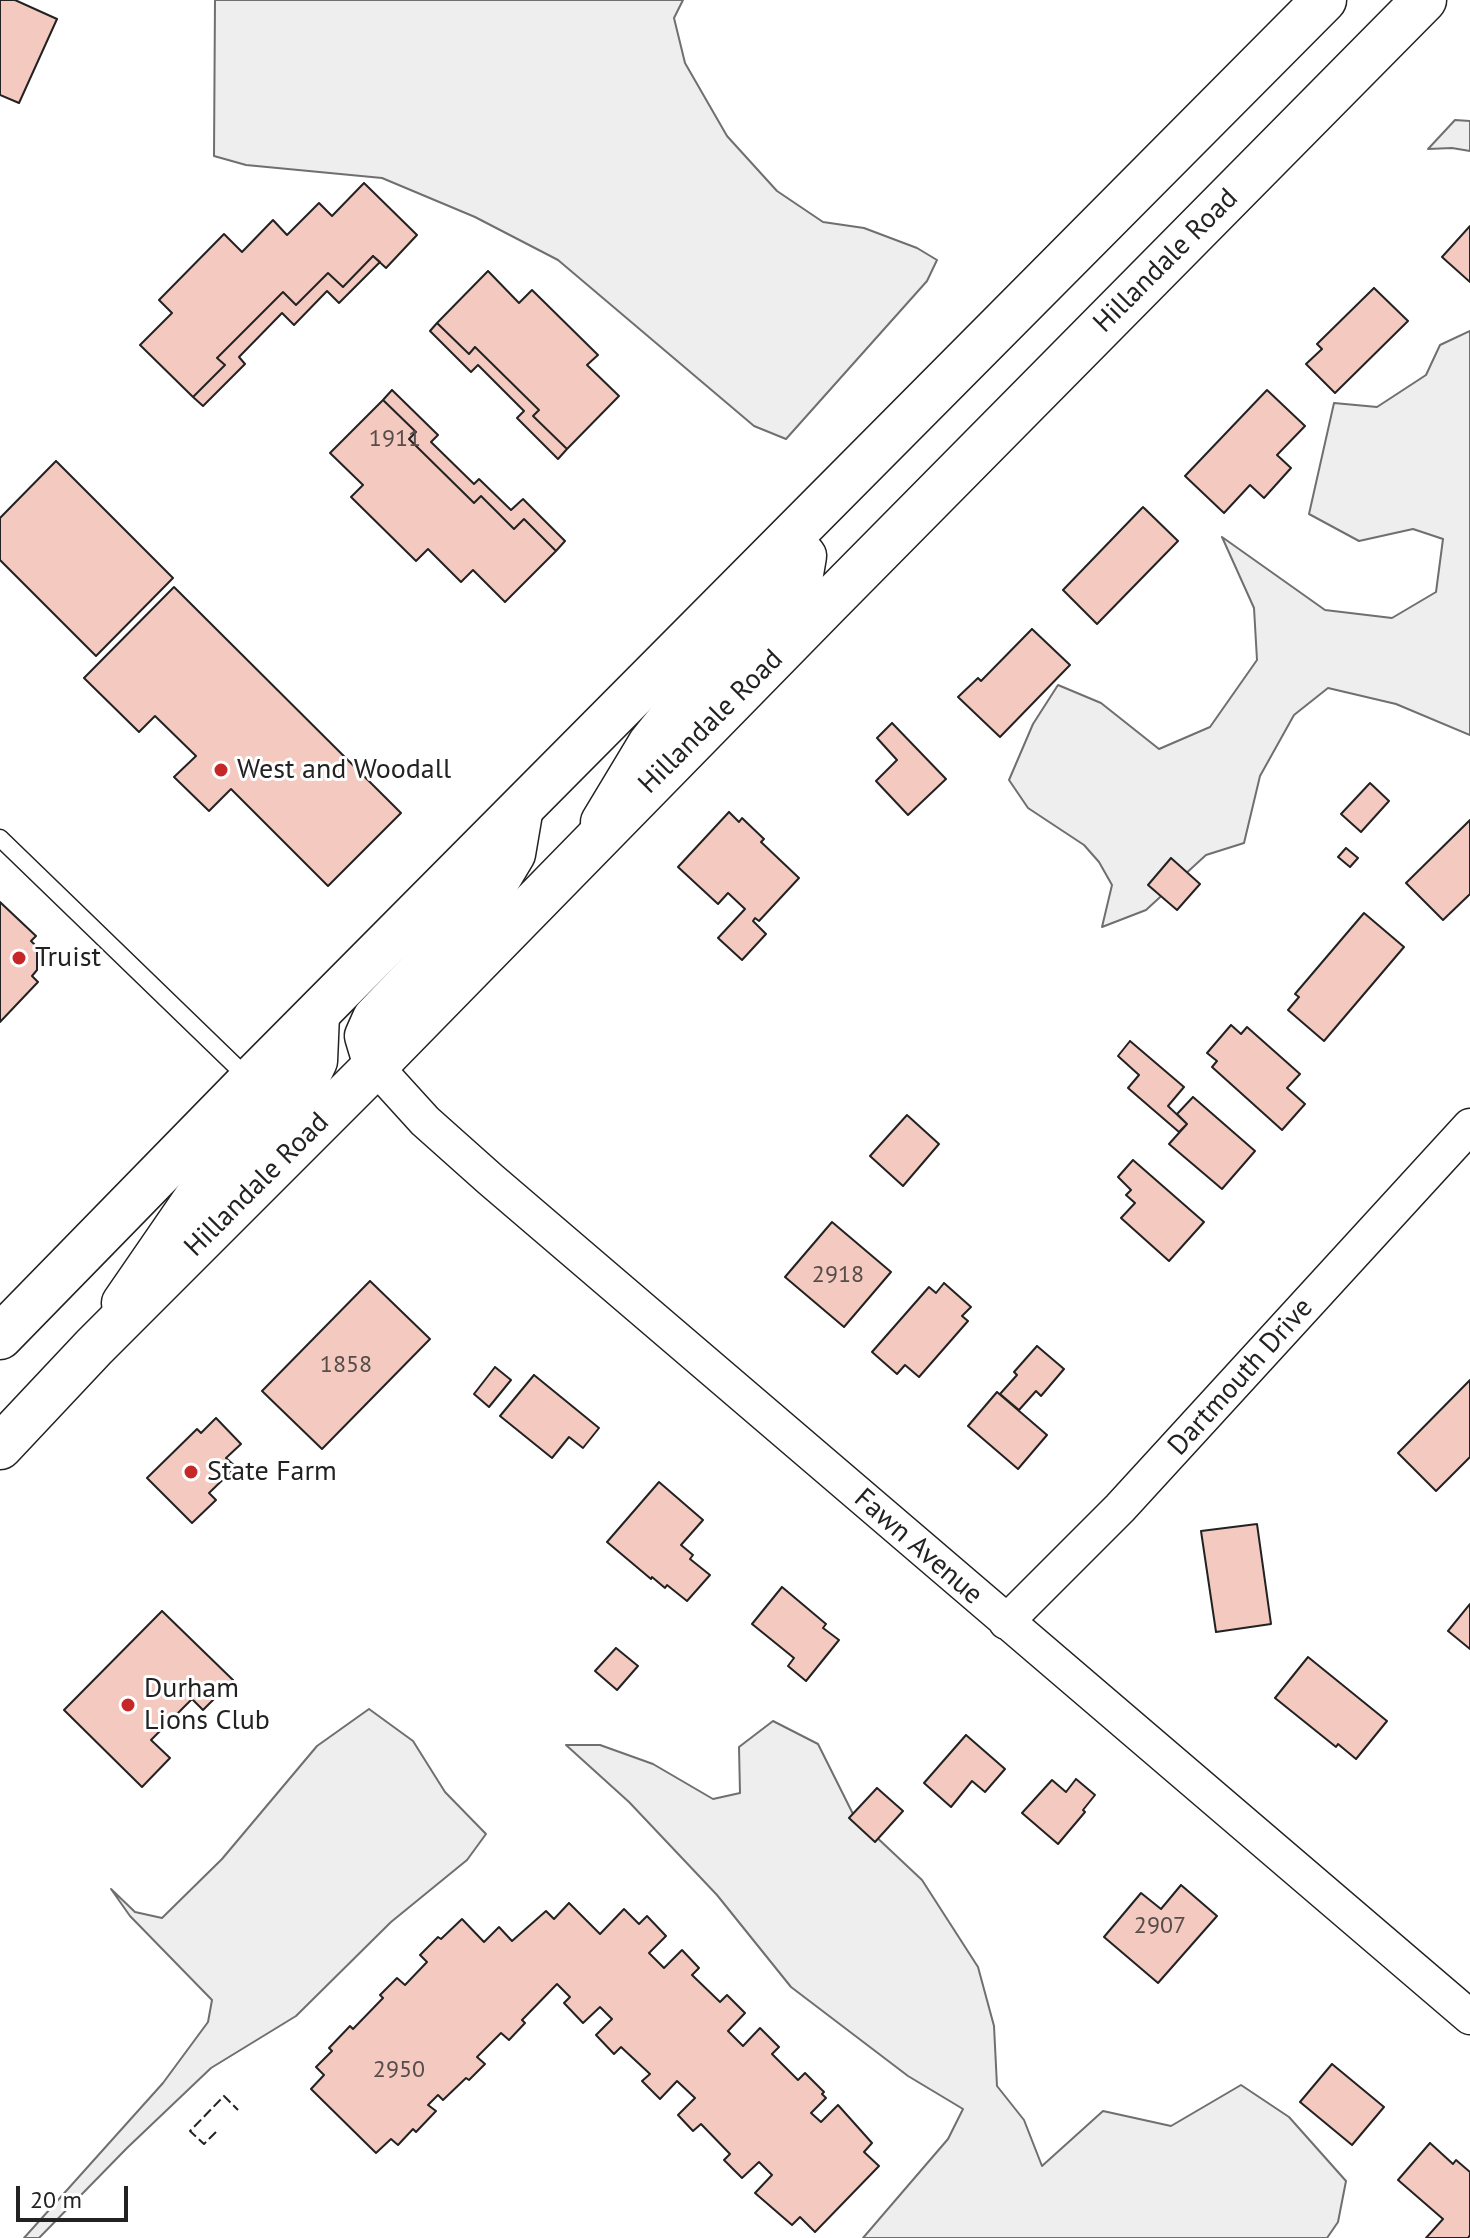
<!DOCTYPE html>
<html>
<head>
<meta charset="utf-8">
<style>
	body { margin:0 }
	#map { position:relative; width:1470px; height:2238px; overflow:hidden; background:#fff; font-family:"PT Sans",sans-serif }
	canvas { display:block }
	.scale { position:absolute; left:16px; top:2186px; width:112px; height:36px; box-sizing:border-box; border:4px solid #222; border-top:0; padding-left:10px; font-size:24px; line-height:28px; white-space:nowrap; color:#222; -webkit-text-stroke:6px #fff; paint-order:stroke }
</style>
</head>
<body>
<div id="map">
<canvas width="1470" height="2238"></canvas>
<div class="scale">20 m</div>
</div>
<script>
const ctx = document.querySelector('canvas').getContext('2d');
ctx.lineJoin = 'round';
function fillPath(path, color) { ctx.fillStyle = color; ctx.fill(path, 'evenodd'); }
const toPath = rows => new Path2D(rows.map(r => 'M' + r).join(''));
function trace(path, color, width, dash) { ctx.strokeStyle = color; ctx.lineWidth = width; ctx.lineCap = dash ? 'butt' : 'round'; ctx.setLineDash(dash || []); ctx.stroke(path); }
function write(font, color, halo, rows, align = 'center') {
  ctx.font = font + ' "PT Sans",sans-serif'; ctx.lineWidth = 6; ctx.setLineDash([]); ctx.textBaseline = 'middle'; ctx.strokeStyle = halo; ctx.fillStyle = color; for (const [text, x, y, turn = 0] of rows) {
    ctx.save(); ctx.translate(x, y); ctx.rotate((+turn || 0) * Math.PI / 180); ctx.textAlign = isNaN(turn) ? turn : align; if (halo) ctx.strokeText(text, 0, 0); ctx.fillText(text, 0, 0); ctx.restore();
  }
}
const green = toPath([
	[215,0,683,0,674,18,685,63,727,136,777,191,823,222,864,228,917,248,937,260,927,281,786,439,754,426,558,260,475,217,382,178,246,165,214,156,215,0],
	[1455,120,1470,121,1470,151,1452,148,1428,149,1455,120],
	[1470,331,1470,735,1396,704,1328,688,1294,715,1260,776,1244,843,1206,855,1146,910,1102,927,1112,885,1099,862,1084,845,1028,808,1009,780,1033,724,1058,685,1101,703,1159,749,1210,727,1257,660,1254,608,1222,537,1325,610,1392,618,1436,592,1443,539,1413,529,1359,541,1309,514,1334,403,1377,407,1426,375,1440,345,1470,331],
	[369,1709,413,1741,445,1792,486,1834,467,1860,391,1922,296,2016,211,2068,127,2148,39,2238,24,2238,163,2083,208,2022,212,2000,130,1916,111,1889,135,1912,162,1918,222,1859,317,1746,369,1709],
	[773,1721,818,1744,854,1816,922,1880,978,1967,994,2026,997,2086,1024,2120,1042,2166,1103,2111,1171,2126,1241,2085,1289,2117,1346,2181,1338,2222,1327,2238,863,2238,948,2139,963,2109,908,2076,791,1987,717,1895,629,1802,566,1745,600,1745,653,1764,713,1799,740,1793,739,1747,773,1721]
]);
fillPath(green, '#eee');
trace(green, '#6f6f6f', 2);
const building = toPath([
	[0,0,15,0,57,19,19,103,0,95,0,0],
	[364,183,417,235,386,268,373,256,343,287,328,273,296,305,283,292,217,358,225,365,193,397,140,345,172,313,159,300,224,234,242,252,273,220,287,235,319,203,332,216,364,183],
	[1470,226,1470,282,1442,257,1470,226],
	[373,256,380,262,339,303,327,291,294,325,282,313,239,357,245,364,203,406,193,397,225,365,217,358,283,292,296,305,328,273,343,287,373,256],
	[488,271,519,303,532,290,598,355,587,365,619,396,567,449,533,416,539,410,475,347,469,354,437,323,488,271],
	[1374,288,1408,321,1335,393,1306,364,1322,349,1317,344,1374,288],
	[437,323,469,354,475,347,539,410,533,416,567,449,558,459,517,418,524,411,478,365,471,372,430,331,437,323],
	[392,390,438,435,431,442,474,484,479,479,511,510,523,499,565,541,556,551,524,519,514,529,481,496,474,503,409,439,416,432,383,400,392,390],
	[1267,390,1305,426,1277,455,1291,468,1264,498,1250,485,1224,513,1185,476,1267,390],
	[383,400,416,432,409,439,474,503,481,496,514,529,524,519,556,551,505,602,473,570,461,582,428,549,416,561,351,497,363,485,330,453,383,400],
	[56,461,173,578,96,656,0,560,0,518,56,461],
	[1143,507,1178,541,1097,624,1063,590,1143,507],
	[174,587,401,813,328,886,231,789,209,811,174,777,196,756,155,716,139,732,84,678,174,587],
	[1032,629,1070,665,1000,737,958,697,978,678,981,681,1032,629],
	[892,723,946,779,908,815,876,781,897,760,877,738,892,723],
	[1370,783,1389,801,1361,832,1341,814,1370,783],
	[729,812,739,822,742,818,764,839,761,842,799,878,759,921,755,918,753,921,766,934,742,960,718,938,745,909,728,893,718,904,678,867,729,812],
	[1470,820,1470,894,1443,920,1406,883,1470,820],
	[1346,848,1358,858,1350,867,1338,857,1346,848],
	[1171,858,1200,884,1177,910,1148,885,1171,858],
	[0,902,36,936,31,941,37,947,37,970,32,976,38,982,0,1022,0,902],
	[1364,913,1404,947,1324,1041,1288,1010,1299,997,1295,994,1364,913],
	[1231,1025,1241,1034,1247,1027,1300,1074,1287,1088,1305,1104,1282,1130,1212,1067,1217,1061,1207,1053,1231,1025],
	[1130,1041,1184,1087,1168,1106,1187,1124,1179,1132,1128,1088,1139,1075,1118,1056,1130,1041],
	[1193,1097,1255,1151,1222,1189,1169,1144,1187,1124,1177,1114,1193,1097],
	[907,1115,939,1144,903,1186,870,1156,907,1115],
	[1133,1160,1204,1222,1169,1261,1121,1218,1135,1203,1126,1195,1131,1190,1118,1177,1133,1160],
	[832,1222,891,1272,844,1327,785,1277,832,1222],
	[370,1281,430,1339,322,1449,262,1391,370,1281],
	[944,1283,971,1307,962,1316,968,1321,919,1377,905,1365,897,1374,872,1352,929,1287,936,1293,944,1283],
	[1037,1346,1064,1369,1041,1396,1036,1391,1019,1410,1000,1394,1017,1375,1014,1372,1037,1346],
	[495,1367,511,1380,489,1407,474,1394,495,1367],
	[534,1375,599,1428,583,1448,569,1437,552,1458,500,1416,534,1375],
	[1470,1380,1470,1457,1436,1491,1398,1453,1470,1380],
	[997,1392,1047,1435,1018,1469,968,1426,997,1392],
	[216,1418,241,1444,226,1458,236,1467,209,1493,216,1500,192,1523,147,1478,197,1429,201,1433,216,1418],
	[659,1482,703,1520,681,1545,693,1555,690,1559,710,1575,687,1601,667,1585,665,1588,652,1577,651,1579,607,1542,659,1482],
	[1257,1524,1271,1624,1216,1632,1201,1531,1257,1524],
	[782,1587,826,1624,823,1628,839,1640,806,1681,788,1666,794,1658,752,1624,782,1587],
	[1470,1604,1470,1649,1448,1631,1470,1604],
	[162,1611,233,1680,203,1710,192,1699,151,1740,170,1758,142,1787,64,1710,162,1611],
	[616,1648,638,1666,617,1690,595,1671,616,1648],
	[1308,1657,1387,1721,1356,1759,1338,1744,1336,1747,1275,1698,1308,1657],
	[966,1735,1005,1769,985,1792,972,1781,951,1807,924,1783,966,1735],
	[1076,1779,1095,1795,1083,1810,1085,1812,1058,1844,1022,1813,1052,1780,1066,1792,1076,1779],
	[877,1788,903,1811,875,1842,849,1818,877,1788],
	[1181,1885,1217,1916,1158,1983,1104,1937,1141,1893,1161,1909,1181,1885],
	[569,1903,600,1934,624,1909,639,1924,647,1916,666,1936,649,1953,664,1968,682,1950,699,1968,692,1975,720,2002,727,1995,745,2013,728,2031,743,2046,760,2028,779,2047,772,2054,798,2080,805,2073,824,2092,822,2094,826,2098,811,2113,821,2122,838,2105,872,2143,864,2152,879,2166,815,2232,800,2217,792,2225,755,2193,772,2175,759,2162,742,2178,724,2160,730,2154,701,2124,693,2131,678,2115,695,2098,677,2081,660,2099,642,2081,650,2074,621,2047,614,2054,596,2035,612,2019,600,2007,583,2023,564,2003,570,1997,557,1984,522,2020,525,2023,509,2040,501,2033,477,2057,485,2064,469,2080,466,2078,443,2100,438,2095,428,2105,436,2111,416,2132,413,2129,398,2145,391,2139,376,2153,311,2089,324,2075,316,2067,332,2051,329,2048,350,2026,353,2029,383,1998,380,1995,397,1978,405,1985,427,1962,420,1955,438,1937,441,1939,462,1919,484,1942,499,1927,512,1941,546,1911,554,1919,569,1903],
	[1332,2064,1384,2107,1352,2145,1300,2102,1332,2064],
	[1430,2143,1453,2164,1456,2160,1470,2172,1470,2235,1468,2238,1426,2238,1443,2219,1398,2180,1430,2143]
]);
fillPath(building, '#f3c9c0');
trace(building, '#222', 2);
const service = toPath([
	[0,838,249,1079]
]);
const minor = toPath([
	[375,1066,425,1121,490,1179,1470,2017],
	[1006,1622,1120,1508,1470,1126]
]);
const tertiary = toPath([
	[602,822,649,744,686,698,794,586,802,574,805,556,790,537],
	[375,1066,366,1036,374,1018,486,901,514,854,522,807],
	[123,1303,207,1181,308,1078,316,1061,318,1014]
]);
const secondary = toPath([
	[0,1337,250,1081,1324,0],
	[0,1447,94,1347,375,1066,827,604,1424,0]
]);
trace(service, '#222', 19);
trace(minor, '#222', 37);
trace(tertiary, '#222', 45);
trace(secondary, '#222', 47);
trace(service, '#fff', 16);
trace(minor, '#fff', 34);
trace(tertiary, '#fff', 42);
trace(secondary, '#fff', 44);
trace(toPath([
	[216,2132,204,2144,190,2131,224,2096,238,2110]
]), '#222', 2, [10, 4]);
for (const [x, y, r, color] of [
	[221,770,8,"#c62828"],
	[19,958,8,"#c62828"],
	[191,1472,8,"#c62828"],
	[128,1705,8,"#c62828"]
]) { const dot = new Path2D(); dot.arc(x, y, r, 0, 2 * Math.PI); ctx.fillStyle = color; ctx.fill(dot); trace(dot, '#fff', 3); }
write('24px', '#564c4a', null, [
	["1911",395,439],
	["2918",838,1275],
	["1858",346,1365],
	["2907",1160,1926],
	["2950",399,2070]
]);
write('28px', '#222', '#fff', [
	["Hillandale Road",1166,261,-45],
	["Hillandale Road",711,722,-45],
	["Hillandale Road",257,1185,-45],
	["Dartmouth Drive",1241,1377,-48],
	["Fawn Avenue",918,1547,41]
]);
write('28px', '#222', '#fff', [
	["West and Woodall",237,770],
	["Truist",35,958],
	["State Farm",207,1472],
	["Durham",144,1689],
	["Lions Club",144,1721]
], 'left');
</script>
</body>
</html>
